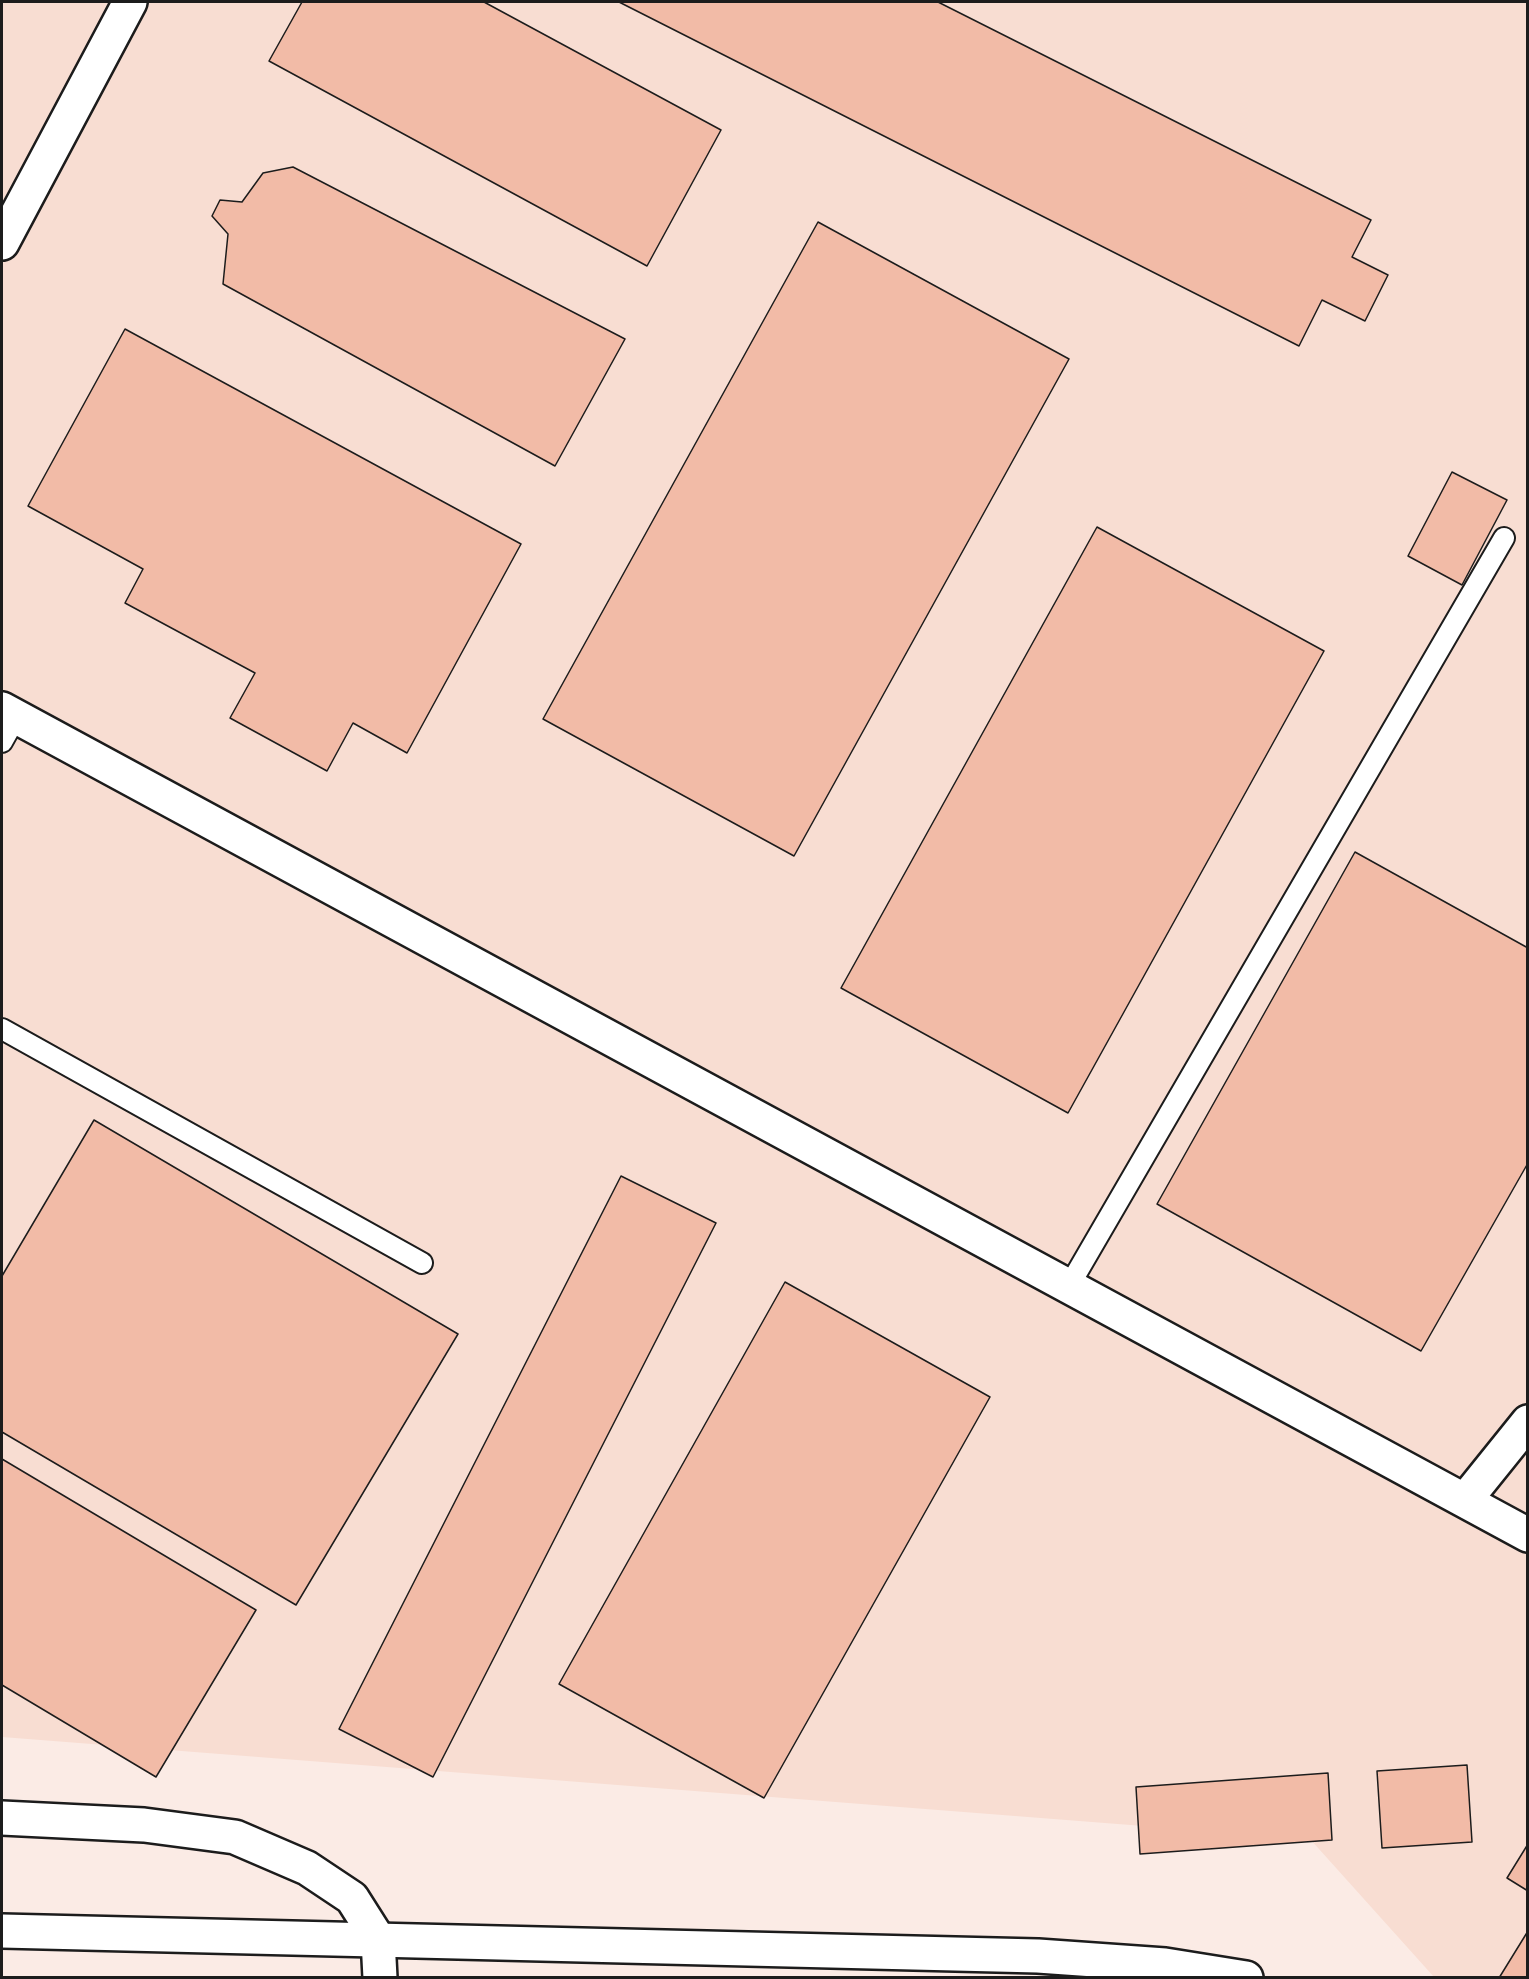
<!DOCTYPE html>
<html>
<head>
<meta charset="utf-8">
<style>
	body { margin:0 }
	#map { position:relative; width:1529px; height:1979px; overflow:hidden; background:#fbebe5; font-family:Itim,sans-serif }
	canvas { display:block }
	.frame { position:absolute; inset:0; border:3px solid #1c1c1c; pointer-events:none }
</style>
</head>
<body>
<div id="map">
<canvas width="1529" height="1979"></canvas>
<div class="frame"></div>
</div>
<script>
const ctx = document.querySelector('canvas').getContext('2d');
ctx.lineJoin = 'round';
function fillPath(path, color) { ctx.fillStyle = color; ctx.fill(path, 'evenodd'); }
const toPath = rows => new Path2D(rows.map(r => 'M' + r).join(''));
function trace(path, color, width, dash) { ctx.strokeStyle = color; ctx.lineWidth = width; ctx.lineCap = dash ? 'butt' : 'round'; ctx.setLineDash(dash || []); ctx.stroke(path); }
fillPath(toPath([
	[2,2,1527,2,1527,1977,1434,1977,1310,1839,2,1737]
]), '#f8ddd2');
const building = toPath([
	[302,2,484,2,721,130,647,266,269,61,302,2],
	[619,2,938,2,1371,220,1352,257,1388,275,1365,321,1322,300,1299,346,619,2],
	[293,167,625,339,555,466,223,284,228,234,212,216,220,200,242,202,263,173,293,167],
	[818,222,1069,359,794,856,543,719,818,222],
	[125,329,521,544,407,753,353,723,327,771,230,718,255,673,125,603,143,569,28,506,125,329],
	[1452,472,1507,500,1462,585,1408,556,1452,472],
	[1097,527,1324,651,1068,1113,841,988,1097,527],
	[1355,852,1528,948,1528,1163,1421,1351,1157,1204,1355,852],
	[94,1120,458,1334,296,1605,2,1432,2,1276,94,1120],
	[621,1176,716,1223,433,1777,339,1729,621,1176],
	[785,1282,990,1397,764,1798,559,1684,785,1282],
	[2,1459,256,1610,156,1777,2,1685,2,1459],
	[1467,1765,1472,1842,1382,1848,1377,1771,1467,1765],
	[1328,1773,1332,1840,1140,1854,1136,1787,1328,1773],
	[1528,1844,1528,1891,1507,1878,1528,1844],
	[1528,1931,1528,1978,1499,1978,1528,1931]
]);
fillPath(building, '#f2bba7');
trace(building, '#1c1c1c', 1.5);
const service = toPath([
	[2,742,16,717],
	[2,1029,422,1263],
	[1069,1286,1504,538]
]);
const minor = toPath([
	[2,243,130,2],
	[2,709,1528,1535],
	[1466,1499,1528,1422],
	[2,1818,144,1825,235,1837,307,1868,352,1898,378,1939,380,1978]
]);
const tertiary = toPath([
	[2,1931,1038,1956,1165,1965,1246,1978]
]);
trace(service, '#1c1c1c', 24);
trace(minor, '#1c1c1c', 38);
trace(tertiary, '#1c1c1c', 38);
trace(service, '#fff', 20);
trace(minor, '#fff', 33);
trace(tertiary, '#fff', 33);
</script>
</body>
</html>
